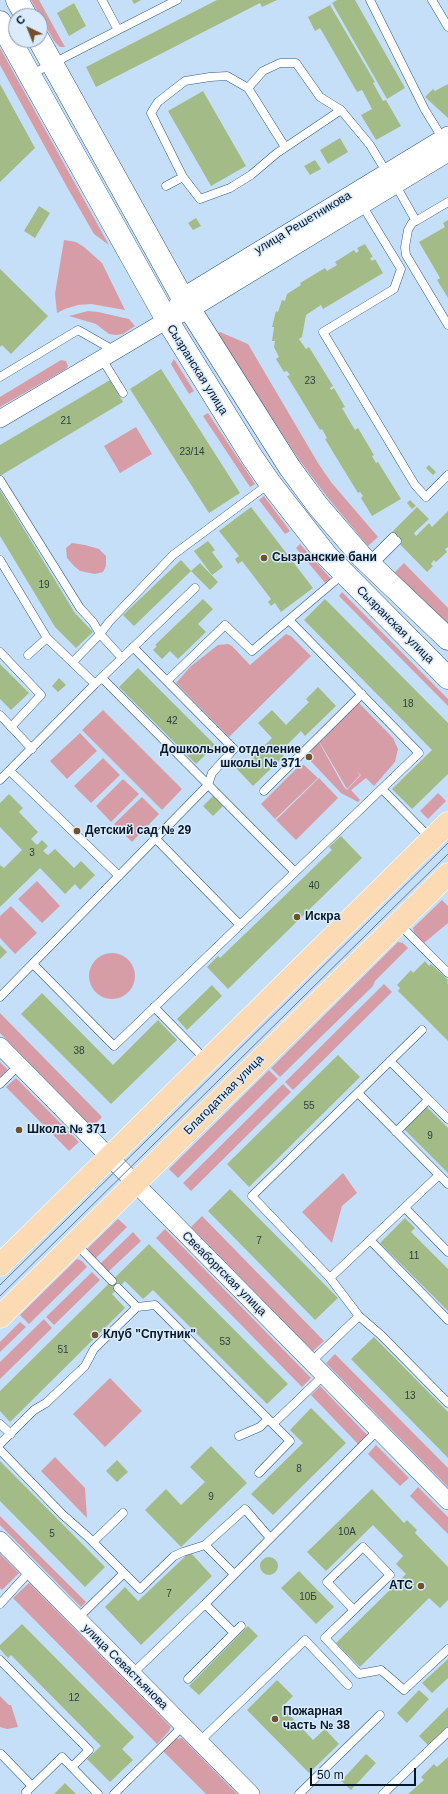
<!DOCTYPE html>
<html>
<head>
<meta charset="utf-8">
<style>
	body { margin:0 }
	#map { position:relative; width:448px; height:1794px; overflow:hidden; background:#c5dff9; font-family:Helvetica,sans-serif }
	canvas { display:block }
	.north { position:absolute; left:8px; top:8px; width:40px; height:40px; box-sizing:border-box; background:#d9ebfd; border:1px solid #8596a7; border-radius:50%; rotate:317deg; font-size:11px; font-weight:700; line-height:16px; text-align:center; color:#061625 }
	.north::after { content:''; display:block; margin:auto; width:14px; height:18px; background:#725028; clip-path:polygon(50% 0,100% 100%,50% 72%,0 100%) }
	.scale { position:absolute; left:310px; top:1768px; width:106px; height:18px; box-sizing:border-box; border:2px solid #061625; border-top:0; padding-left:5px; font-size:12px; line-height:14px; white-space:nowrap; color:#061625; -webkit-text-stroke:3px #d9ebfd; paint-order:stroke }
</style>
</head>
<body>
<div id="map">
<canvas width="448" height="1794"></canvas>
<div class="north">С</div>
<div class="scale">50 m</div>
</div>
<script>
const ctx = document.querySelector('canvas').getContext('2d');
ctx.lineJoin = 'round';
function fillPath(path, color) { ctx.fillStyle = color; ctx.fill(path, 'evenodd'); }
const toPath = rows => new Path2D(rows.map(r => 'M' + r).join(''));
function trace(path, color, width, dash) { ctx.strokeStyle = color; ctx.lineWidth = width; ctx.lineCap = dash ? 'butt' : 'round'; ctx.setLineDash(dash || []); ctx.stroke(path); }
function write(font, color, halo, rows, align = 'center') {
  ctx.font = font + ' Helvetica,sans-serif'; ctx.lineWidth = 3; ctx.setLineDash([]); ctx.textBaseline = 'middle'; ctx.strokeStyle = halo; ctx.fillStyle = color; for (const [text, x, y, turn = 0] of rows) {
    ctx.save(); ctx.translate(x, y); ctx.rotate((+turn || 0) * Math.PI / 180); ctx.textAlign = isNaN(turn) ? turn : align; if (halo) ctx.strokeText(text, 0, 0); ctx.fillText(text, 0, 0); ctx.restore();
  }
}
fillPath(toPath([
	[31,0,39,0,65,47,60,47,54,41],
	[0,48,109,245,94,234,67,187,0,65],
	[64,240,76,242,84,247,102,263,125,310,91,304,78,305,65,309,57,313,55,294],
	[88,311,98,312,129,319,135,326,123,334,116,335,109,334,96,324,69,316],
	[220,332,248,344,318,463,331,482,378,537,368,546,328,498,300,461,217,334],
	[174,359,194,391,189,394,171,364],
	[61,360,66,361,68,366,66,369,0,407,0,397],
	[208,413,255,484,250,487,203,416],
	[136,427,152,454,120,473,104,446],
	[264,496,290,531,285,534,259,500],
	[72,543,85,545,99,549,106,556,106,566,103,572,95,574,80,571,74,566,67,558,66,548],
	[300,544,331,579,326,584,296,548],
	[404,563,448,608,448,627,394,573],
	[342,592,448,699,448,706,339,596],
	[286,634,291,636,311,656,229,737,176,683,191,666,218,645,228,644,232,646,250,665],
	[359,703,393,738,398,749,395,762,374,786,366,778,351,790,360,800,358,802,341,793,306,756,319,742,344,787,347,790,361,775,356,771,360,775,347,789,319,741,322,739,325,741,323,739],
	[103,710,182,789,162,810,82,730],
	[80,733,97,751,67,779,50,761],
	[103,758,120,775,91,803,74,786],
	[300,765,304,765,318,778,275,819,261,804],
	[319,778,338,798,296,840,276,820],
	[123,779,139,794,111,822,96,806],
	[438,793,446,801,428,819,420,811],
	[142,797,159,814,132,842,114,824],
	[37,881,60,906,42,923,18,899],
	[442,900,448,906,448,923,424,943,414,932,413,928],
	[11,906,37,933,15,954,0,938,0,916],
	[398,942,403,943,408,948,375,981,373,986,280,1077,271,1068],
	'89 976a23 23 0 1 1 46 0a23 23 0 1 1-46 0Z',
	[384,984,392,992,293,1090,285,1082],
	[0,1013,102,1117,92,1127,0,1033],
	[0,1062,8,1070,0,1078],
	[269,1070,278,1079,178,1178,169,1169],
	[16,1078,79,1142,69,1151,6,1087],
	[283,1084,291,1092,191,1191,183,1183],
	[343,1173,357,1193,342,1206,332,1243,302,1212],
	[202,1216,324,1341,313,1351,191,1227],
	[118,1219,127,1227,95,1259,89,1253,88,1248],
	[165,1229,311,1378,302,1387,156,1238],
	[133,1232,141,1241,108,1272,100,1264],
	[77,1259,82,1261,87,1267,29,1324,20,1315],
	[92,1272,100,1280,54,1325,46,1317],
	[44,1319,52,1328,0,1379,0,1362],
	[20,1322,26,1327,0,1352,0,1342],
	[335,1354,448,1468,448,1487,326,1363],
	[110,1378,142,1411,105,1447,73,1414],
	[320,1386,367,1435,358,1444,311,1395],
	[376,1445,409,1478,400,1486,368,1454],
	[55,1457,85,1488,87,1518,41,1471],
	[418,1487,448,1517,448,1534,410,1496],
	[0,1516,86,1602,81,1607,0,1525],
	[0,1554,19,1573,2,1590,0,1588],
	[29,1583,171,1727,169,1731,157,1744,13,1598],
	[0,1696,9,1705,11,1705,18,1727,7,1729,0,1727],
	[182,1738,237,1794,206,1794,163,1751,176,1739]
]), '#d79da6');
fillPath(toPath([
	[132,0,141,0,134,4],
	[217,0,277,0,262,7,260,3,96,87,86,67],
	[337,0,355,0,405,88,387,99,332,3],
	[74,3,86,26,69,36,57,13],
	[330,5,375,82,373,83,383,101,386,100,401,126,376,140,361,115,372,109,362,90,357,92,320,28,315,31,308,17],
	[0,84,35,148,0,182],
	[448,84,448,118,425,97,433,89,435,91],
	[203,91,246,166,211,186,168,111],
	[340,138,348,152,328,164,320,150],
	[315,160,321,169,310,175,304,166],
	[39,206,50,213,35,238,24,231],
	[196,218,201,226,193,230,188,223],
	[448,220,448,298,437,280,440,278,419,242,445,227,443,223],
	[365,244,373,257,370,258,372,261,375,259,383,273,323,309,321,305,306,315,302,337,299,339,306,349,309,347,333,386,330,388,331,390,334,388,345,407,342,408,355,430,358,428,374,455,372,456,376,463,378,462,401,499,372,516,361,498,363,496,360,492,358,493,325,439,327,438,322,429,320,430,287,376,290,375,287,371,284,372,276,359,279,357,274,347,275,341,272,341,274,327,272,327,276,311,278,312,282,300,285,301,287,294,301,285,300,283,325,268,327,271,337,265,335,262,354,250,356,253,359,251,357,248],
	[0,269,48,316,11,354,2,345,0,347],
	[161,369,240,493,209,513,130,389],
	[110,380,123,402,0,476,0,445],
	[429,465,436,472,433,475,426,468],
	[0,490,75,613,93,632,76,648,55,627,0,536],
	[410,500,416,506,412,509,407,503],
	[251,507,313,588,281,612,275,603,271,606,268,602,271,599,242,561,238,564,235,559,239,556,219,531],
	[417,507,429,519,414,533,416,536,429,523,432,527,448,511,448,547,445,549,447,552,436,562,434,560,431,564,433,566,427,572,390,534],
	[208,541,215,550,212,552,223,567,212,575,194,551],
	[181,560,191,571,134,626,123,615],
	[200,563,218,582,210,590,191,571],
	[203,599,213,609,198,624,206,632,178,659,170,651,162,659,153,650,157,646,155,645],
	[325,599,448,723,448,774,412,809,392,789,432,750,304,620],
	[0,664,29,693,11,710,0,699],
	[138,668,215,745,196,764,119,687],
	[59,678,66,685,58,692,52,686],
	[318,687,336,706,305,736,301,731,280,752,284,756,253,786,236,768,246,758,249,761,272,738,258,723,272,710,286,725,309,702,306,699],
	[9,794,23,808,19,812,38,832,31,839,37,845,42,840,48,846,43,851,48,855,55,849,74,868,81,861,95,875,80,890,75,884,65,894,40,868,0,907,0,865,4,868,22,850,0,827,0,803],
	[213,796,223,806,213,816,203,806],
	[341,836,362,858,228,989,207,967,218,956,220,958,332,850,329,847],
	[0,945,7,952,0,959],
	[425,961,429,966,431,964,448,980,447,983,448,984,448,1041,398,991,400,988,397,985,411,970,413,973],
	[212,985,222,996,187,1030,177,1019],
	[42,993,113,1065,158,1020,177,1040,111,1104,21,1014],
	[338,1055,360,1077,249,1187,227,1164],
	[427,1107,448,1128,448,1173,404,1129],
	[230,1189,338,1298,315,1320,208,1211],
	[405,1218,415,1228,411,1232,448,1269,448,1311,380,1243],
	[149,1244,288,1384,267,1404,153,1290,143,1299,125,1281,112,1294,125,1308,10,1422,0,1411,0,1391],
	[374,1337,448,1412,448,1458,351,1359],
	[311,1408,346,1443,273,1515,251,1494,303,1443,290,1430],
	[211,1446,247,1483,181,1547,145,1510,166,1489,181,1505,205,1482,190,1467],
	[117,1460,128,1472,117,1482,106,1471],
	[0,1461,105,1567,85,1587,0,1501],
	[372,1489,404,1523,407,1520,417,1530,415,1533,448,1567,448,1600,440,1608,429,1598,360,1667,336,1643,406,1574,396,1564,403,1556,373,1525,326,1571,307,1552],
	[190,1552,212,1576,141,1645,105,1607,125,1587,138,1601],
	'260 1566a9 9 0 1 1 18 0a9 9 0 1 1-18 0Z',
	[299,1571,334,1607,316,1624,281,1588],
	[22,1624,134,1737,122,1749,133,1760,110,1782,87,1759,101,1746,11,1655,8,1658,0,1649,0,1645],
	[248,1626,258,1636,199,1695,189,1686],
	[448,1659,448,1678,432,1693,422,1683],
	[277,1680,293,1696,282,1707,313,1740,325,1729,339,1744,309,1773,247,1710],
	[419,1690,429,1699,407,1723,397,1713],
	[448,1707,448,1728,429,1746,419,1736],
	[366,1754,376,1763,351,1790,341,1781],
	[448,1757,448,1794,408,1794,424,1780,421,1777,434,1764,437,1767],
	[65,1783,76,1794,54,1794]
]), '#a3bc87');
const lane = toPath([
	[102,0,118,30],
	[370,0,425,110,443,139],
	[432,0,448,27],
	[30,75,177,0],
	[248,88,263,71,280,63,296,63,320,97,341,110,370,145,387,173],
	[285,147,248,88,227,76,210,77,185,81,158,102,151,113,183,177,200,199,230,188,251,175,277,153,341,110],
	[395,184,416,221,448,202],
	[166,186,183,177],
	[362,205,401,269,394,289,323,332,415,485,426,497,448,475],
	[416,221,412,223,408,230,405,247,406,255,448,325],
	[102,359,123,393],
	[0,377,78,330,115,351],
	[0,480,80,608,93,622,100,634,73,662],
	[0,560,47,638,95,684],
	[368,562,393,537],
	[372,566,397,541],
	[0,652,41,695,11,727],
	[28,655,47,638],
	[122,658,100,634,109,622,173,555,270,483],
	[102,678,295,872],
	[167,681,225,625,252,651,343,574],
	[0,715,32,749],
	[10,771,119,876],
	[0,780,95,684,195,588],
	[382,789,431,839],
	[264,791,362,694],
	[156,839,240,925],
	[399,924,448,973],
	[33,964,114,1046,419,753,289,620],
	[0,997,208,785,212,773,234,749,133,647],
	[154,1007,207,1061],
	[422,1030,252,1196,330,1278,359,1316,381,1335,448,1403],
	[390,1061,448,1119],
	[0,1084,19,1065],
	[358,1093,448,1184],
	[396,1132,428,1100],
	[405,1208,448,1252],
	[370,1240,448,1320],
	[76,1244,112,1281],
	[330,1278,439,1175],
	[118,1288,137,1307],
	[311,1362,359,1316],
	[0,1424,11,1434],
	[239,1436,260,1427,268,1419],
	[0,1444,34,1410,46,1403,85,1366,94,1349,137,1307,155,1305,273,1424,324,1375],
	[0,1450,63,1515,88,1537,140,1589,174,1556,183,1552,205,1545],
	[259,1473,290,1441,273,1424],
	[93,1542,123,1513],
	[234,1574,205,1545,245,1509,270,1538],
	[0,1604,30,1571],
	[354,1610,327,1582,363,1547,390,1575,354,1610,325,1638,359,1674,381,1670,404,1690,448,1649],
	[77,1619,124,1573],
	[234,1633,241,1626],
	[0,1660,89,1750,72,1767],
	[132,1674,205,1604,378,1430],
	[188,1679,234,1633,205,1604],
	[199,1742,305,1640,348,1685],
	[1,1754,32,1786],
	[27,1794,26,1792,62,1757,98,1794],
	[114,1794,183,1726],
	[299,1794,380,1715],
	[383,1794,448,1732]
]);
const street = toPath([
	[176,307,182,297,448,135],
	[0,419,167,320,190,310,448,153],
	[0,1046,448,1501],
	[0,1540,251,1794]
]);
const secondary = toPath([
	[17,0,26,16],
	[0,22,167,320,252,457,270,483,327,556,448,678],
	[39,40,182,297,290,468,318,506,362,557,448,639]
]);
const primary = toPath([
	[0,1265,448,823],
	[0,1317,448,874]
]);
trace(lane, '#335b81', 9);
trace(street, '#335b81', 18);
trace(secondary, '#335b81', 23);
trace(primary, '#fff', 23);
trace(lane, '#fff', 8);
trace(street, '#fff', 17);
trace(secondary, '#fff', 22);
trace(primary, '#fcdab3', 22);
trace(toPath([
	[0,1285,448,843],
	[0,1296,448,854]
]), '#667b8f', 1);
for (const [x, y, r, color] of [
	[264,558,4,"#725028"],
	[309,757,4,"#725028"],
	[77,831,4,"#725028"],
	[297,917,4,"#725028"],
	[19,1130,4,"#725028"],
	[95,1335,4,"#725028"],
	[421,1586,4,"#725028"],
	[275,1719,4,"#725028"]
]) { const dot = new Path2D(); dot.arc(x, y, r, 0, 2 * Math.PI); ctx.fillStyle = color; ctx.fill(dot); trace(dot, '#d9ebfd', 1.5); }
write('10px', '#2d403e', null, [
	["23",310,381],
	["21",66,421],
	["23/14",192,452],
	["19",44,585],
	["18",408,704],
	["42",172,721],
	["3",32,853],
	["40",314,886],
	["38",79,1051],
	["55",309,1106],
	["9",430,1136],
	["7",259,1241],
	["11",414,1256],
	["53",225,1342],
	["51",63,1350],
	["13",410,1396],
	["8",299,1469],
	["9",211,1497],
	["10А",347,1532],
	["5",52,1534],
	["7",169,1594],
	["10Б",308,1597],
	["12",74,1698]
]);
write('12px', '#061625', '#d9ebfd', [
	["улица Решетникова",303,223,-31],
	["Сызранская улица",197,370,58],
	["Сызранская улица",395,625,45],
	["Благодатная улица",224,1095,-45],
	["Свеаборгская улица",224,1274,45],
	["улица Севастьянова",125,1667,45]
]);
write('bold 12px', '#061625', '#d9ebfd', [
	["Сызранские бани",272,558],
	["Дошкольное отделение",301,750,"right"],
	["школы № 371",301,764,"right"],
	["Детский сад № 29",85,831],
	["Искра",305,917],
	["Школа № 371",27,1130],
	["Клуб \"Спутник\"",103,1335],
	["АТС",413,1586,"right"],
	["Пожарная",283,1712],
	["часть № 38",283,1726]
], 'left');
</script>
</body>
</html>
